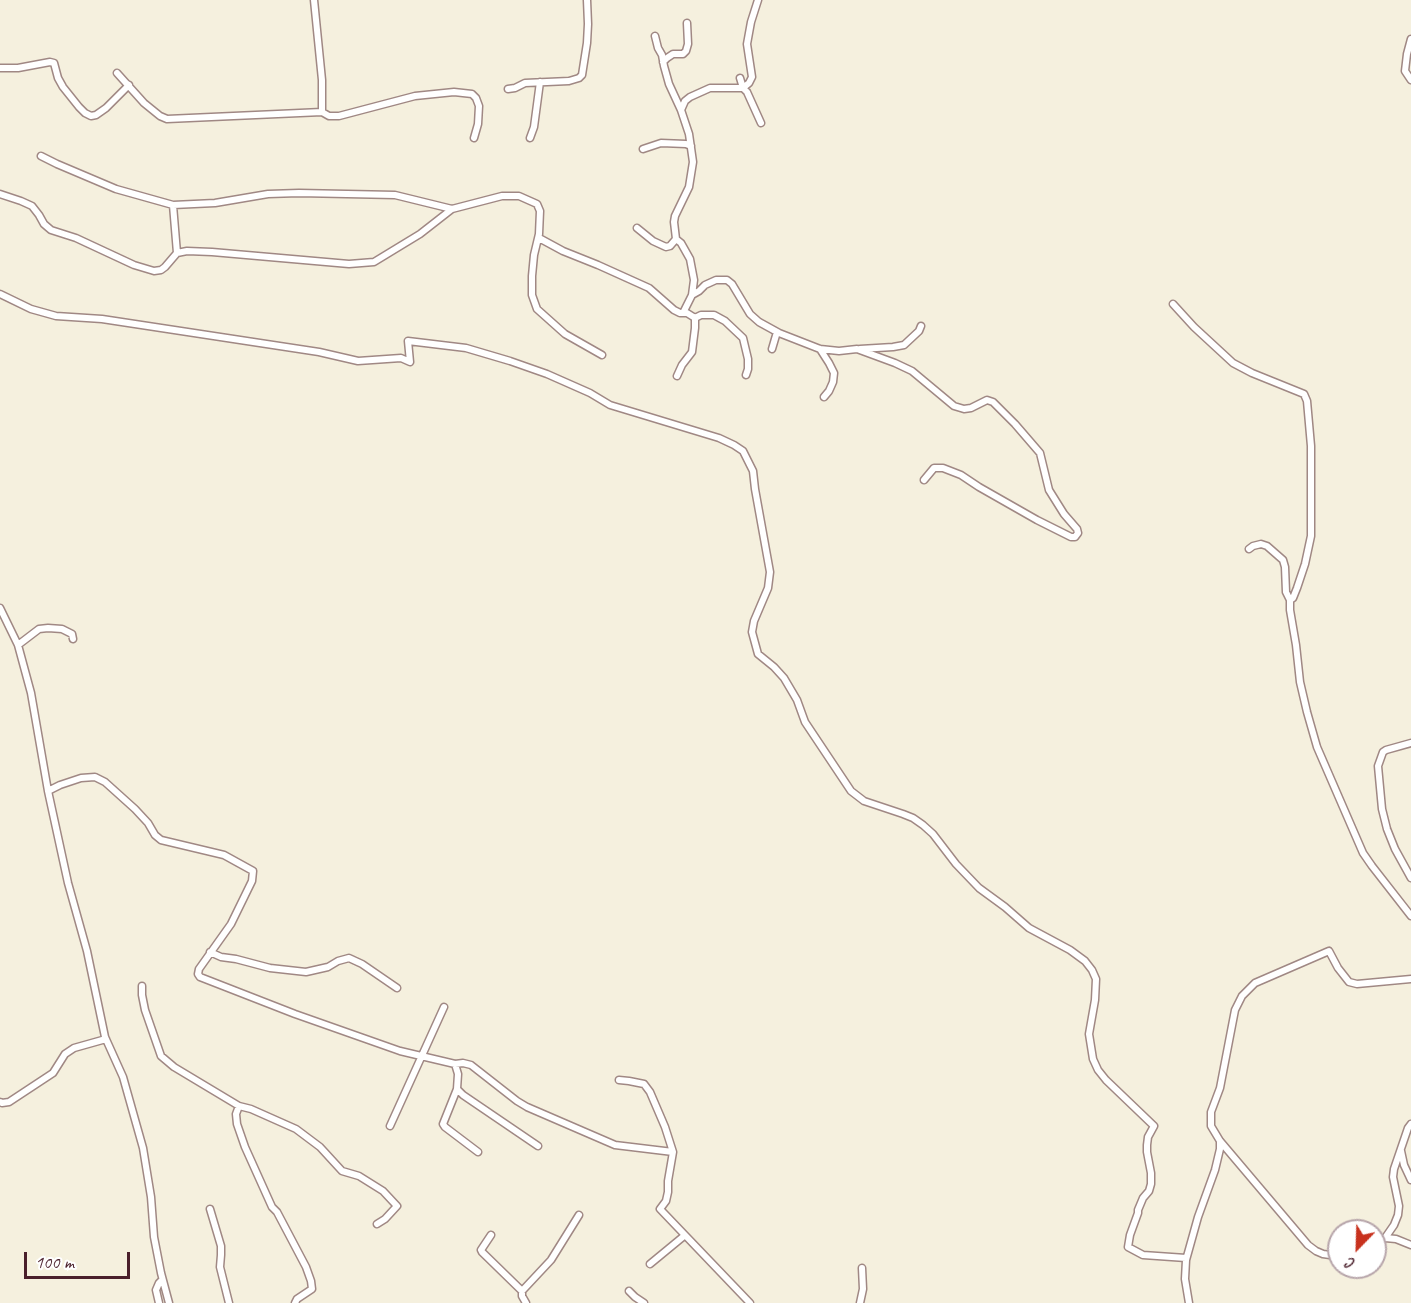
<!DOCTYPE html>
<html>
<head>
<meta charset="utf-8">
<style>
	body { margin:0 }
	#map { position:relative; width:1411px; height:1303px; overflow:hidden; background:#f5f0de; font-family:Caveat,sans-serif }
	canvas { display:block }
	.north { position:absolute; left:1327px; top:1219px; width:60px; height:60px; box-sizing:border-box; background:#fff; border:2px solid #b7a5aa; border-radius:50%; rotate:203deg; font-size:16px; font-weight:700; line-height:24px; text-align:center; color:#4a1f2b }
	.north::after { content:''; display:block; margin:auto; width:21px; height:27px; background:#c8321e; clip-path:polygon(50% 0,100% 100%,50% 72%,0 100%) }
	.scale { position:absolute; left:24px; top:1252px; width:106px; height:27px; box-sizing:border-box; border:3px solid #4a1f2b; border-top:0; padding-left:8px; font-size:18px; line-height:21px; white-space:nowrap; color:#4a1f2b; -webkit-text-stroke:4px #fff; paint-order:stroke }
</style>
</head>
<body>
<div id="map">
<canvas width="1411" height="1303"></canvas>
<div class="north">С</div>
<div class="scale">100 m</div>
</div>
<script>
const ctx = document.querySelector('canvas').getContext('2d');
ctx.lineJoin = 'round';
const toPath = rows => new Path2D(rows.map(r => 'M' + r).join(''));
function trace(path, color, width, dash) { ctx.strokeStyle = color; ctx.lineWidth = width; ctx.lineCap = dash ? 'butt' : 'round'; ctx.setLineDash(dash || []); ctx.stroke(path); }
const street = toPath([
	[314,0,322,80,322,112],
	[655,36,658,48,662,55,664,66,669,84,681,110],
	[1411,39,1407,54,1405,71,1411,80],
	[663,62,667,58,673,54,683,54,686,51,688,44,687,23],
	[0,68,18,68,50,62,54,63,58,78,63,87,79,107,85,113,91,116,96,115,106,108,129,85],
	[117,73,144,103,160,116,167,119,322,112,329,116,339,116,415,96,454,92,472,94,476,98,479,106,478,124,474,138],
	[740,78,743,88,749,83,752,77,747,44,751,22,758,0],
	[508,89,515,88,525,83,569,81,579,78,582,75,587,43,588,24,587,0],
	[530,138,534,127,540,82],
	[643,149,661,143,686,144,691,146],
	[41,156,57,164,116,189,173,205],
	[0,194,21,201,32,206,39,215,44,224,51,230,76,238,134,265,154,271,161,270,165,267,177,253,173,205,215,203,268,194,299,193,395,195,452,209],
	[637,228,653,241,666,247,670,246,676,239],
	[539,238,563,251,598,265,649,288,674,310,680,313,683,313,692,295,694,280,690,259,681,243,676,239,674,222,675,216,689,187,693,162,689,134,681,110,685,101,690,97,710,88,743,88,747,92,761,123],
	[177,253,187,251,212,252,349,264,374,262,420,234,452,209,502,196,519,196,537,204,540,211,539,234,534,255,532,276,532,295,537,309,565,334,602,355],
	[0,294,31,309,56,316,102,319,319,352,358,361,401,358,410,362,408,341,466,348,510,361,547,374,590,393,610,405,719,438,734,445,743,451,753,471,755,489,770,572,768,588,754,621,752,632,758,654,774,667,784,678,797,700,805,722,851,791,864,801,903,814,913,818,923,825,933,834,956,864,979,888,1005,907,1029,928,1070,950,1085,961,1092,970,1096,979,1095,1000,1089,1034,1093,1059,1098,1070,1106,1080,1154,1126,1148,1137,1147,1145,1147,1152,1151,1173,1151,1184,1149,1191,1143,1198,1138,1210,1138,1213,1130,1235,1128,1247,1143,1255,1186,1258],
	[692,295,699,291,705,285,716,280,727,280,732,284,750,314,759,322,779,333,820,349,839,351,857,349,895,363,912,371,954,406,964,409,971,408,987,400,993,402,1015,424,1040,453,1049,490,1064,514,1077,529,1078,533,1075,537,1071,537,1037,520,979,487,961,475,943,468,934,468,924,480],
	[1173,304,1194,327,1233,363,1252,373,1304,394,1307,401,1311,446,1311,536,1305,564,1297,588,1293,598,1290,600],
	[695,318,701,315,714,315,725,321,743,338,748,359,748,369,746,375],
	[772,349,777,332],
	[820,349,829,363,834,373,833,382,829,391,824,397],
	[860,349,893,347,904,345,919,331,921,326],
	[677,376,682,365,692,352,695,328,695,318,687,313,682,313],
	[1249,549,1253,546,1261,544,1267,546,1283,560,1285,567,1286,592,1290,600,1290,610,1296,645,1300,682,1307,712,1317,747,1363,853,1372,866,1411,916],
	[0,608,18,645,31,693,48,791,68,883,87,951,105,1037,123,1077,143,1148,151,1197,154,1237,161,1273,169,1303],
	[18,645,39,629,48,628,62,629,72,634,73,639],
	[1411,743,1386,750,1383,752,1378,766,1382,809,1387,829,1395,849,1411,878],
	[48,791,60,785,81,778,95,777,105,782,135,809,148,823,155,835,161,840,224,855,253,871,252,881,231,924,199,969,198,974,200,977,295,1014,400,1051,455,1064,463,1063,471,1065,517,1101,527,1107,615,1145,673,1152],
	[210,952,221,957,236,959,270,968,306,972,328,967,338,961,349,958,362,964,397,988],
	[142,986,142,995,145,1010,161,1056,174,1067,239,1106,236,1114,237,1124,245,1147,272,1207,277,1212,306,1267,311,1281,312,1289,297,1299,295,1303],
	[455,1064,458,1074,457,1089,443,1124,445,1127,478,1152],
	[619,1080,629,1081,644,1084,650,1092,665,1127,673,1152,668,1181,668,1192,666,1201,660,1209,750,1303],
	[457,1089,463,1095,538,1146],
	[0,1102,2,1103,9,1102,53,1073,65,1054,74,1048,106,1039],
	[239,1106,251,1109,296,1129,320,1147,342,1171,359,1176,383,1191,397,1206,385,1219,377,1224],
	[390,1126,444,1007],
	[1401,1151,1404,1165,1411,1180],
	[210,1209,221,1246,221,1255,220,1267,229,1303],
	[491,1235,481,1250,482,1252,522,1291,522,1296,526,1303],
	[1385,1238,1394,1225,1398,1215,1399,1206,1393,1177,1394,1169,1408,1128,1411,1124],
	[1375,1242,1385,1238,1396,1239,1411,1245],
	[1339,1253,1330,1255,1323,1254,1316,1251,1308,1245,1220,1141,1211,1126,1211,1112,1220,1088,1235,1010,1242,996,1255,983,1329,951,1338,968,1349,982,1357,984,1411,979],
	[650,1264,684,1236],
	[522,1291,551,1260,579,1215],
	[629,1291,635,1297,644,1303],
	[159,1303,156,1290,159,1283,162,1280],
	[860,1303,863,1289,862,1268],
	[1189,1303,1185,1279,1186,1260,1198,1217,1215,1170,1220,1149,1220,1142]
]);
trace(street, '#a08884', 9);
trace(street, '#fff', 6);
</script>
</body>
</html>
